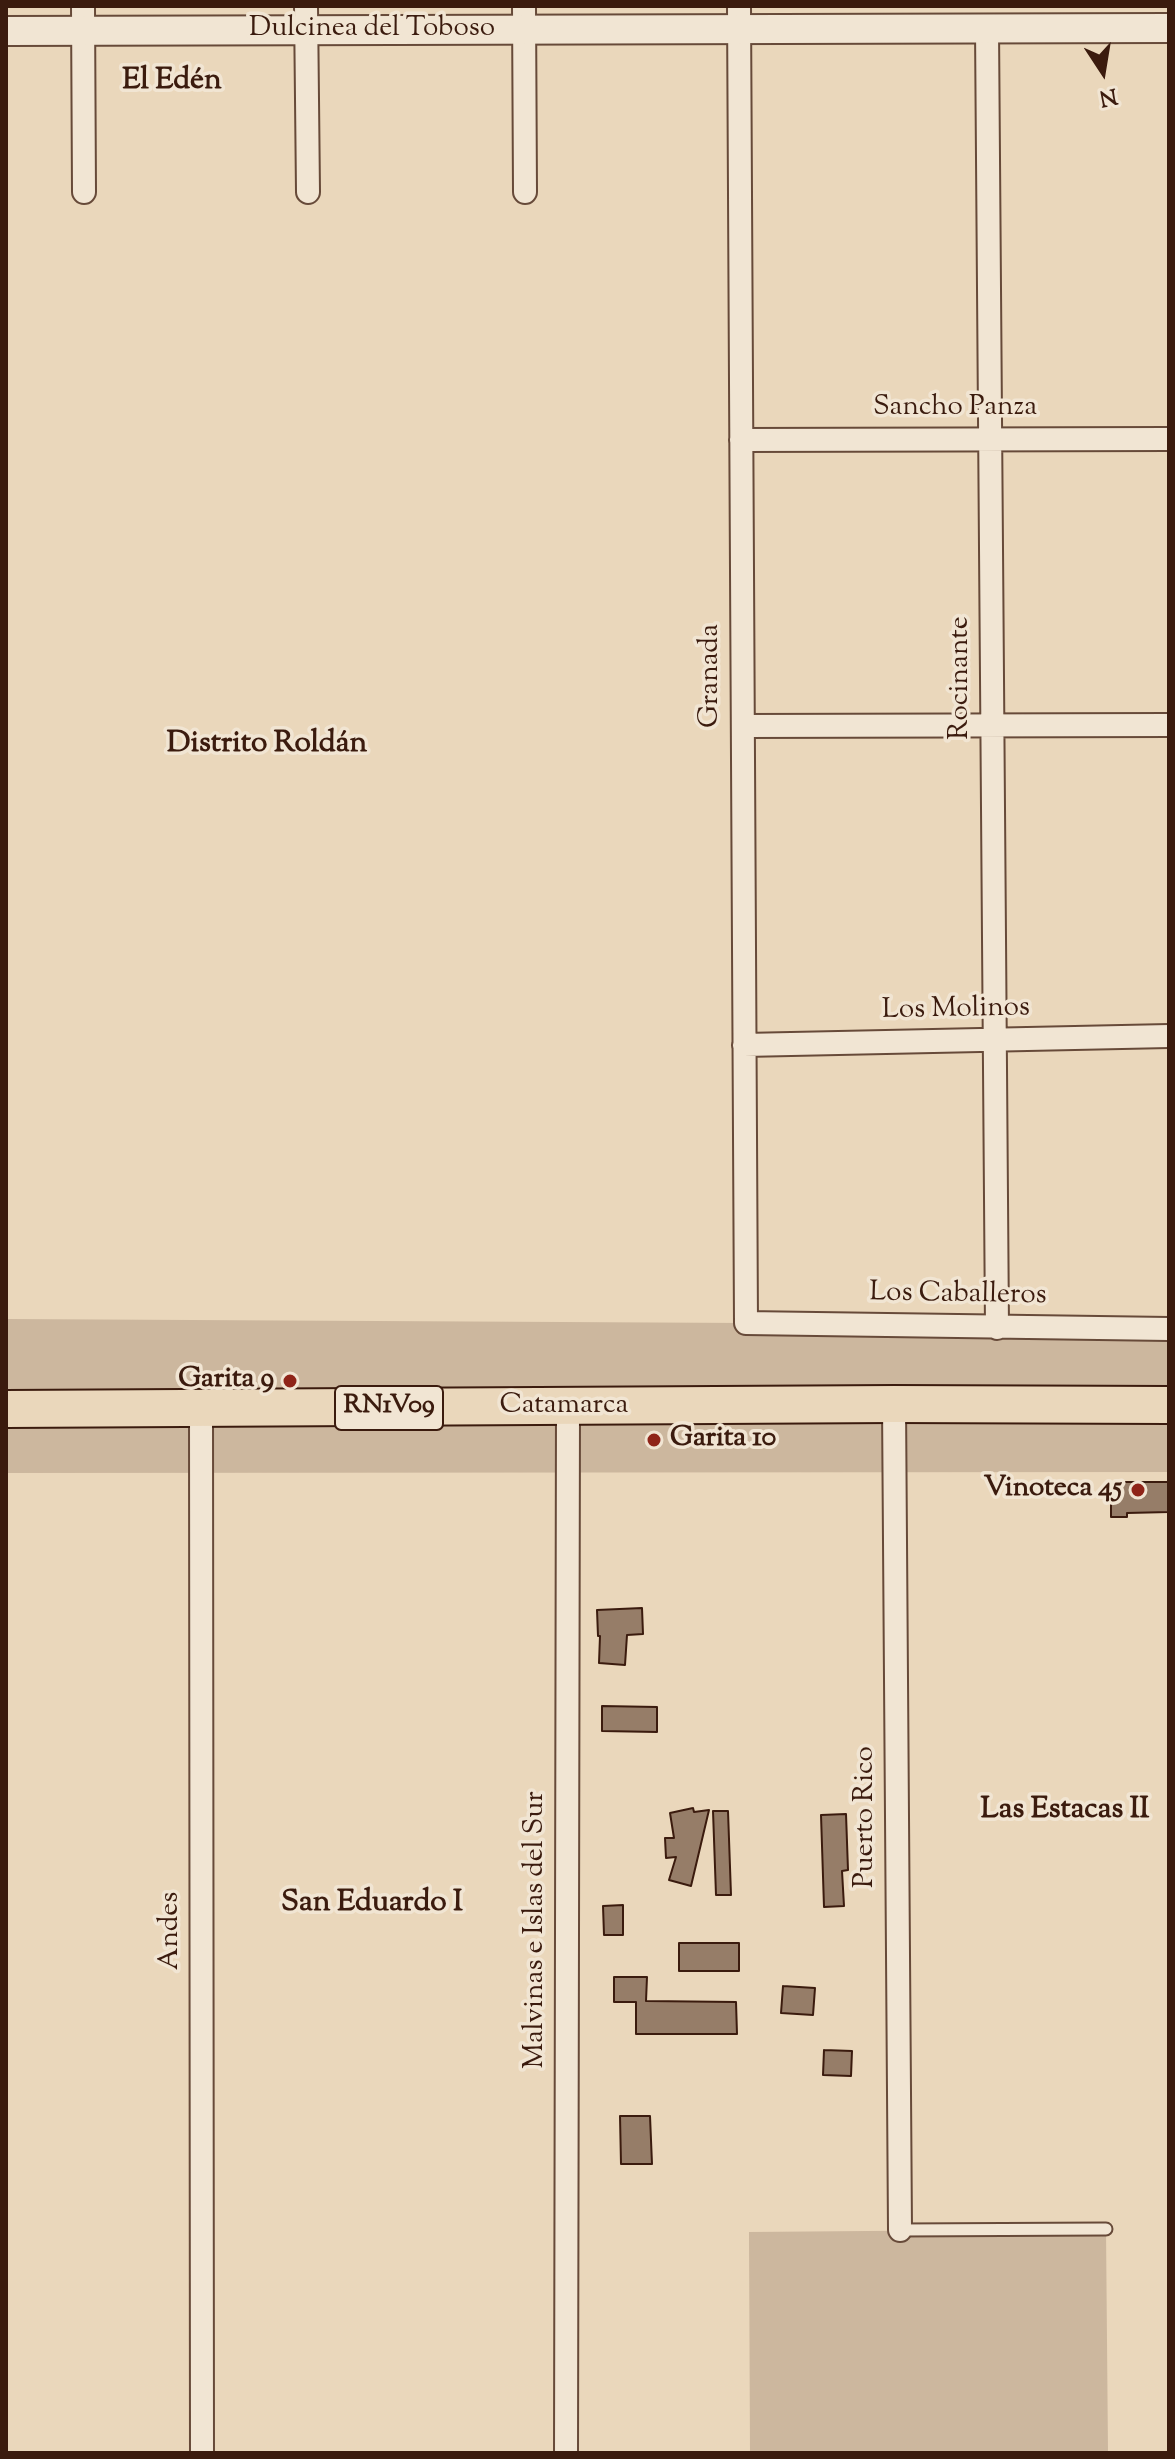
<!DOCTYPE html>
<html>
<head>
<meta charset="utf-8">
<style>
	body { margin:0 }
	#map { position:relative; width:1175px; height:2459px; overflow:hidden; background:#ead7bb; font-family:"Sorts Mill Goudy",serif }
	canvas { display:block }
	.frame { position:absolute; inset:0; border:8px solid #3b1b0e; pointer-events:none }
	.north { position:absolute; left:1063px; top:32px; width:80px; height:80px; -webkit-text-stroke:6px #f1e5d3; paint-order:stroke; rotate:168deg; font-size:22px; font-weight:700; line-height:32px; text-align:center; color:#3b1b0e }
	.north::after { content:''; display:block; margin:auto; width:28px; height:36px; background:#3b1b0e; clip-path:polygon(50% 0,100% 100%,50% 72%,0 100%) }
</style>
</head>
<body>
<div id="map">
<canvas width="1175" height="2459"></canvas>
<div class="frame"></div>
<div class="north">N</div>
</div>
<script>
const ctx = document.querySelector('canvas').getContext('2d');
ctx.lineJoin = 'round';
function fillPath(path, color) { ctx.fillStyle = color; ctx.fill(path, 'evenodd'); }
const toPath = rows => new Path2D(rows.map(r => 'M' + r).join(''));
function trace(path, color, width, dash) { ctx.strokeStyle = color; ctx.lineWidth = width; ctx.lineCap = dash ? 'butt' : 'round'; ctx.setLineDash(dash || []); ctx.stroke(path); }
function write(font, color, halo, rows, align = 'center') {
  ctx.font = font + ' "Sorts Mill Goudy",serif'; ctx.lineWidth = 7; ctx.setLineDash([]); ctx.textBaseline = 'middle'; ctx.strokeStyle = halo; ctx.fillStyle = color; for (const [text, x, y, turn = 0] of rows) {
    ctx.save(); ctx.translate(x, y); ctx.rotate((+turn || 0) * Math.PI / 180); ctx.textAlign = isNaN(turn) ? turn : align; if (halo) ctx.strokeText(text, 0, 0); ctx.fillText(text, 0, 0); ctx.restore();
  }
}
fillPath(toPath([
	[6,1319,746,1323,1169,1329,1169,1472,6,1473],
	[1106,2229,1108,2453,750,2453,749,2232]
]), '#ccb79e');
const building = toPath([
	[1111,1482,1169,1482,1169,1512,1127,1513,1127,1517,1111,1517,1111,1482],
	[642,1608,643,1634,627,1635,625,1665,599,1663,600,1636,598,1636,597,1610,642,1608],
	[602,1706,657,1707,657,1732,602,1731,602,1706],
	[693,1808,694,1812,709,1810,691,1886,669,1880,676,1857,666,1858,665,1838,674,1838,670,1813,693,1808],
	[713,1811,728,1811,731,1895,716,1895,713,1811],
	[846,1814,848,1870,842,1871,844,1906,824,1907,821,1815,846,1814],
	[623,1905,623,1935,604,1935,603,1906,623,1905],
	[679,1943,739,1943,739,1971,679,1971,679,1943],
	[614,1977,647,1977,646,2001,736,2002,737,2034,636,2034,636,2002,614,2002,614,1977],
	[783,1986,815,1988,813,2015,781,2013,783,1986],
	[824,2050,852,2051,851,2076,823,2075,824,2050],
	[620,2116,650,2116,652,2164,621,2164,620,2116]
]);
fillPath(building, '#967d68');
trace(building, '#3b1b0e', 2);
const service = toPath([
	[900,2230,1106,2229]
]);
const minor = toPath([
	[83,6,84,192],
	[306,6,308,192],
	[524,6,525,192],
	[739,6,746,1323,1169,1329],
	[987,28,997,1328],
	[741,440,1169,439],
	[743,726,1169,725],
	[744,1045,1169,1036],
	[894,1404,900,2230],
	[201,1408,202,2453],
	[566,2453,568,1407]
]);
const tertiary = toPath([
	[6,31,1169,28]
]);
const primary = toPath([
	[6,1409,894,1404,1169,1405]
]);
trace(service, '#674a39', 15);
trace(minor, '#674a39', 26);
trace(tertiary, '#674a39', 32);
trace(primary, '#3b1b0e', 40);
trace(service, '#f1e5d3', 11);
trace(minor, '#f1e5d3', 22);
trace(tertiary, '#f1e5d3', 28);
trace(primary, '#ead7bb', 36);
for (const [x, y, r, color] of [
	[290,1381,8,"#8f2418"],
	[654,1440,8,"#8f2418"],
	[1138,1490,8,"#8f2418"]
]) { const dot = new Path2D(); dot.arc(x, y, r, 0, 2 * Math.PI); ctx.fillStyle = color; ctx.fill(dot); trace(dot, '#f1e5d3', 3); }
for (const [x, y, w] of [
	[389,1408,108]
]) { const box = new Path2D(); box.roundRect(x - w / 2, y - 22, w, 44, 6); ctx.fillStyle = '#f1e5d3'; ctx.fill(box); trace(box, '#3b1b0e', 2); }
write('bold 26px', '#3b1b0e', null, [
	["RN1V09",389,1408]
]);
write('28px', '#3b1b0e', '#f1e5d3', [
	["Dulcinea del Toboso",372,30],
	["Sancho Panza",955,409],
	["Granada",712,676,-90],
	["Rocinante",962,678,-90],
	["Los Molinos",956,1011,-1],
	["Los Caballeros",958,1296,1],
	["Catamarca",564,1407],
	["Puerto Rico",867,1817,-90],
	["Malvinas e Islas del Sur",537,1930,-90],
	["Andes",172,1931,-90]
]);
write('bold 28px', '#3b1b0e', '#f1e5d3', [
	["Garita 9",274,1381],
	["Garita 10",670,1440,"left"],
	["Vinoteca 45",1122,1490]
], 'right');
write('bold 30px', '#3b1b0e', '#f1e5d3', [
	["El Edén",172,83],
	["Distrito Roldán",267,746],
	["Las Estacas II",1065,1812],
	["San Eduardo I",372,1905]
]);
</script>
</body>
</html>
